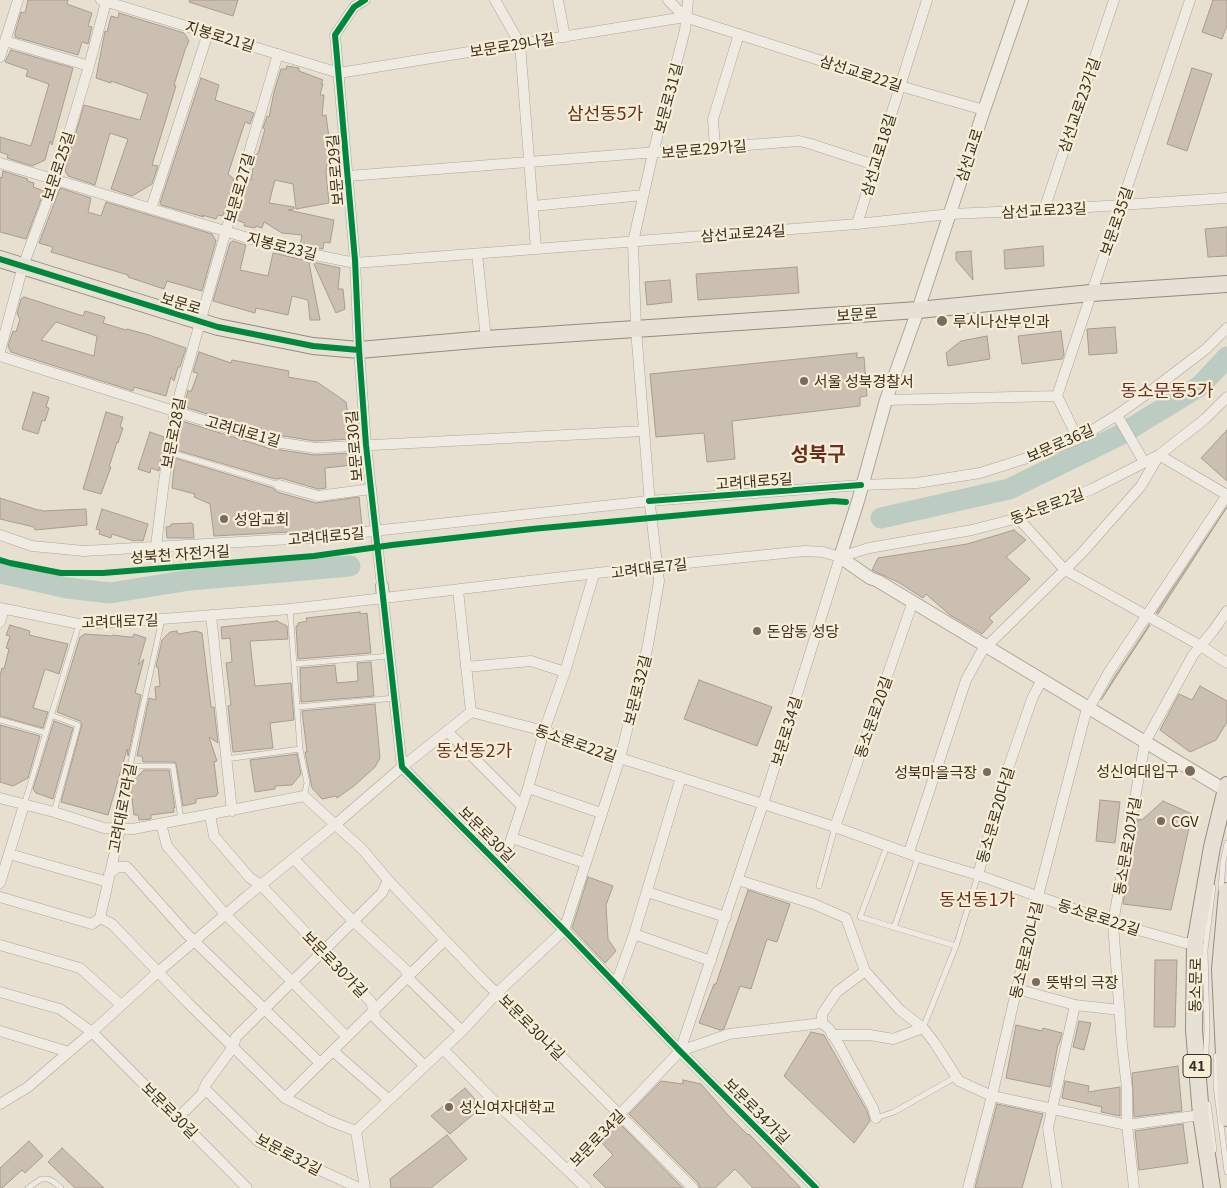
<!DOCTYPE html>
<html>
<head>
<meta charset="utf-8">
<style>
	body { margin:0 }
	canvas { display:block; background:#e7e0d1 }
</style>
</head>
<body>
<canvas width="1227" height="1188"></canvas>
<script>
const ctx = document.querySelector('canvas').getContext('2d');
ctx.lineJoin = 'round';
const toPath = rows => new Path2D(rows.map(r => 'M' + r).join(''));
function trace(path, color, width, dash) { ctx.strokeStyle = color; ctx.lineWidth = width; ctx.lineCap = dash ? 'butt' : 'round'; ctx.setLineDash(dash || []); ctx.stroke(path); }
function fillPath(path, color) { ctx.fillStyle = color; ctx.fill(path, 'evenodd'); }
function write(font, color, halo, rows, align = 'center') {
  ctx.font = font + ' Georgia,"Noto Sans KR",serif'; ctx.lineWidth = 4.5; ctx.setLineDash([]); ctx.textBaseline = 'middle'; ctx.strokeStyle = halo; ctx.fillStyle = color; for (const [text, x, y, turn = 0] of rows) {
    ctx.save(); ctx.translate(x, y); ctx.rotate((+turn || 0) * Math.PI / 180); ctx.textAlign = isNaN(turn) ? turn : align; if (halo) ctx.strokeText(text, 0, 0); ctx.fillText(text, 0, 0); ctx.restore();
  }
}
trace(toPath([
	[881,518,1009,489,1118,436,1200,386,1227,357],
	[0,573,67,588,110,593,190,580,350,566]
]), '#bcccc2', 21);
const building = toPath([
	[28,0,68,0,67,4,92,13,88,26,92,27,88,44,82,42,78,55,15,37,15,33,21,12,25,13,28,0],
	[190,0,238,0,233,16,189,2,190,0],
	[1213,0,1227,0,1227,25,1222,39,1202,32,1213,0],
	[119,13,184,33,189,41,185,50,174,85,176,86,152,165,158,166,152,184,132,196,111,189,128,139,110,133,95,185,68,176,65,170,84,105,140,120,148,94,111,81,111,83,96,78,105,31,107,32,111,16,118,18,119,13],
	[11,50,73,68,52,145,50,141,45,160,32,166,7,158,8,155,0,152,0,137,31,146,49,84,26,76,28,70,5,62,11,50],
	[287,66,299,68,299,71,323,80,321,84,323,84,320,95,324,95,322,116,326,115,330,145,326,172,329,203,296,209,293,184,275,180,269,203,294,207,294,209,288,210,334,220,330,243,324,242,323,249,300,245,302,235,282,233,264,222,262,228,256,226,255,228,244,226,245,223,236,220,249,179,251,180,254,162,256,154,258,154,265,129,263,128,267,116,269,117,274,92,281,69,286,69,287,66],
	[1192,68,1212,74,1187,151,1167,144,1192,68],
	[201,78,219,85,215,100,254,113,250,124,245,122,228,174,234,179,223,216,218,215,216,219,202,215,204,217,161,205,160,203,201,78],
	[3,171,28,179,27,181,34,183,33,187,44,191,26,239,0,232,0,177,2,178,3,171],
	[60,188,91,198,88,212,101,216,106,202,212,234,216,241,202,291,167,281,164,289,128,277,128,275,51,252,53,247,39,243,60,188],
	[1227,227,1227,256,1208,257,1205,229,1227,227],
	[233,241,246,245,240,270,268,276,273,253,313,262,309,263,320,320,310,320,308,300,292,296,288,315,256,308,255,313,213,301,230,243,233,241],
	[1043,246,1044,266,1005,269,1004,250,1043,246],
	[971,251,973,280,956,260,956,252,971,251],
	[313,262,340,268,338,289,343,289,345,309,336,313,313,262],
	[797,267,799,293,698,300,696,274,797,267],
	[670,280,672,302,647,305,645,282,670,280],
	[24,297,83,316,85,311,105,317,103,323,126,330,127,329,149,335,186,348,180,367,178,367,174,381,171,377,166,396,134,387,133,391,11,352,8,346,13,331,16,332,20,319,17,314,21,299,24,297],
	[56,322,97,336,94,356,41,340,56,322],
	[1115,327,1117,353,1089,355,1087,329,1115,327],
	[1061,331,1064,355,1062,359,1022,364,1018,336,1061,331],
	[987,336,990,359,948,366,946,353,961,341,987,336],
	[199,352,231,363,232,360,289,371,288,377,317,382,346,402,352,439,315,441,271,434,188,408,185,402,188,390,191,392,198,373,193,372,199,352],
	[857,353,857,358,864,357,867,396,860,397,860,406,732,421,735,459,707,462,704,433,656,437,650,374,857,353],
	[33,392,49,397,46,407,49,408,45,421,42,420,38,434,22,429,33,392],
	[106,412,123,417,120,427,123,428,118,443,117,442,109,467,111,467,101,494,83,489,106,412],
	[182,421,268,448,314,455,352,453,353,465,325,468,326,488,318,489,281,478,275,479,176,450,180,422,182,421],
	[1227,430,1227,481,1201,458,1227,430],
	[150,432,164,437,159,471,151,468,150,473,138,469,150,432],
	[175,458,273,488,277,492,316,503,359,497,362,525,308,531,214,536,210,504,194,497,195,494,172,488,175,458],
	[0,498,38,510,41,510,42,511,86,509,87,525,35,530,34,527,0,519,0,498],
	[1227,507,1158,614,1156,613,1227,507],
	[102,509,148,524,143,541,137,540,134,541,112,534,111,538,99,534,100,530,96,529,102,509],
	[191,523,193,524,194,538,167,538,166,527,171,526,171,524,191,523],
	[1014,530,1026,540,1006,557,1030,579,989,618,993,622,982,634,950,615,926,594,923,598,898,582,872,570,878,558,967,544,1014,530],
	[360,612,360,614,367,613,371,653,298,659,296,626,298,626,298,623,307,621,306,618,360,612],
	[277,621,287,626,288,639,250,641,255,686,291,683,294,720,270,723,273,748,233,752,228,706,231,705,226,663,232,662,230,638,222,639,221,627,277,621],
	[10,625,30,631,29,635,68,644,59,674,45,669,33,708,48,712,43,728,0,716,0,675,2,668,4,669,9,649,6,648,10,636,6,635,10,625],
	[1149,625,1150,625,1101,700,1115,676,1149,625],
	[177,631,178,634,196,631,202,633,211,707,214,707,218,743,209,737,217,761,214,762,218,794,216,796,196,799,196,803,183,806,176,763,173,762,143,762,142,756,137,756,149,698,156,700,155,687,160,686,158,667,156,667,162,640,170,632,177,631],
	[85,634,112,636,113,635,129,637,133,637,134,634,146,638,138,665,144,659,135,693,141,695,128,756,127,749,108,815,61,802,82,724,80,721,57,712,80,637,85,634],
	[371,662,374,696,301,702,300,668,335,665,337,683,358,681,357,663,371,662],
	[699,680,772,707,757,746,684,719,699,680],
	[1200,686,1227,701,1227,722,1216,740,1190,752,1160,730,1179,694,1192,700,1200,686],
	[375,704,380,758,375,767,354,786,337,798,336,796,322,799,312,788,305,752,307,752,302,711,375,704],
	[54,721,73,728,53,799,36,793,33,789,54,721],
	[0,725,40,736,28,778,13,786,0,782,0,725],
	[297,754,301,774,292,785,275,786,275,789,255,792,250,760,297,754],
	[144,770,169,770,175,808,173,808,174,812,151,815,151,819,139,820,138,815,134,815,131,791,132,782,144,770],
	[1100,800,1120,802,1115,843,1096,841,1100,800],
	[1163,801,1192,814,1171,910,1123,904,1138,819,1142,820,1163,801],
	[588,877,613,886,606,905,608,939,616,951,605,963,572,928,588,877],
	[748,890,790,904,777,942,767,939,751,989,740,986,724,1029,720,1030,699,1023,714,984,716,984,748,890],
	[1155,960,1177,960,1175,1027,1154,1027,1155,960],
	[1079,1021,1091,1023,1084,1050,1073,1047,1079,1021],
	[1016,1025,1042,1031,1043,1028,1062,1033,1059,1044,1058,1044,1050,1087,1006,1078,1016,1025],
	[811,1032,824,1035,867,1111,870,1121,854,1143,784,1076,811,1032],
	[1178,1066,1182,1111,1134,1117,1132,1073,1178,1066],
	[683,1080,701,1084,728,1115,748,1135,749,1134,801,1188,753,1188,735,1169,715,1188,700,1188,698,1183,629,1114,661,1081,683,1084,683,1080],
	[1065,1081,1089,1086,1088,1092,1120,1087,1120,1116,1101,1112,1102,1107,1062,1098,1065,1081],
	[465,1088,482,1107,450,1134,431,1116,465,1088],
	[997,1104,1043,1114,1022,1188,975,1188,997,1104],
	[620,1124,683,1188,606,1188,593,1175,613,1155,602,1143,620,1124],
	[1183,1124,1188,1163,1139,1170,1135,1131,1183,1124],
	[447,1135,467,1159,431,1188,391,1188,390,1179,447,1135],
	[29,1141,43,1156,25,1173,22,1170,2,1188,0,1188,0,1168,29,1141],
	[62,1148,79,1164,104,1188,75,1188,48,1162,62,1148]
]);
fillPath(building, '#cbbfb2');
trace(building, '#a89c90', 1);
const service = toPath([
	[169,452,279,485],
	[290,609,300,749,307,783,304,796],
	[294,664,389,656],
	[297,707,395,698],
	[51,715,78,725,54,812],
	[0,720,46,733],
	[226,759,300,749],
	[130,766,173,766,181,820],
	[24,805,79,624],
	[120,829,130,766,162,619],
	[887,846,860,917,956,946],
	[819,886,835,827],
	[1221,890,1223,862,1227,843],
	[894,928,918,857],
	[923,1028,956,946,978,875],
	[1216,1056,1216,1086,1227,1172],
	[1205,1075,1207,1027,1205,950,1213,887],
	[1208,1104,1214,1150],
	[876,1118,894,1112,956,1077],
	[28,1188,41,1179,48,1179,54,1182,61,1188]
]);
const minor = toPath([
	[101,0,339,73,685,17],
	[365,0,354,7,335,35,355,260,359,350,366,445,382,586],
	[495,0,520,44,536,249],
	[558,0,565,37],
	[668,0,685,17,900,86,984,110],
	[5,41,89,66],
	[0,57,18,0],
	[715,148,713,119,739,34],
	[0,163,281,248,355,263,857,224,950,214,1044,210,1227,198],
	[348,176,799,141,811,144,875,165],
	[533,206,643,195],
	[151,209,208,33],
	[1044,210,1114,0],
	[857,224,927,0],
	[477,254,486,339],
	[0,351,23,266,55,180,89,66,106,2],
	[0,356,269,441,315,448,644,431],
	[886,400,1057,396],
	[1117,415,1144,462],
	[1078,439,1057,396,1190,0],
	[279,485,318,496,371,489],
	[1018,518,1065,570,1201,646,1227,663],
	[0,535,32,546,84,551,309,538,649,501,861,485,917,483,980,473,1027,458,1078,439,1117,415,1148,393,1206,349,1227,328],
	[156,546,164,481,175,411,226,231,278,54],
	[840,557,869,548,972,530,1018,518,1092,489,1159,455,1205,419,1227,397],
	[458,590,471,712],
	[383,598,402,767,564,930,680,1051,816,1188],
	[0,608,79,624,162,619,290,609,657,566,805,551,823,552,840,557],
	[211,615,232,811],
	[0,622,4,609],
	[986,647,1081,554,1141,486,1159,455,1227,495],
	[466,667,531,661,565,672],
	[1089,708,1109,672,1227,495],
	[471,712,544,731,620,758,835,827,918,857,978,875,1113,923,1185,943,1195,944],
	[447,731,522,806],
	[528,788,601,813],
	[0,798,54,812,104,828,133,829,304,796,363,850,388,880,485,982,526,1021,693,1188],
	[210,815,214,836,250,878,261,885,371,1002,376,1019,425,1066],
	[161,824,167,846,225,914,347,1037],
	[835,827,911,607],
	[120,829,100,918,112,924,187,1002,285,1098,330,1121,356,1131],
	[512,838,585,863],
	[909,852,966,680,982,651],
	[9,854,108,882],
	[294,859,353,921,406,970,407,977,462,1031],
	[502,867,528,788,544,731,565,672,594,574],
	[109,874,118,867,127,867,186,933,320,1063],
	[978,875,1001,789,1032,699,1039,685],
	[738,880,814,904,846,918,865,971,900,1010,923,1028,934,1042,959,1081,992,1096,1127,1125,1201,1115],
	[0,883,24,805],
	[647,892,726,917],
	[0,897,92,924,100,918],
	[634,934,711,961],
	[0,945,80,968,121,1005],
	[616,984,634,934,681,777],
	[1017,989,1075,1005,1120,1010],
	[0,992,60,1009,92,1032,247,1188],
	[822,1023,822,1014,837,992,865,971],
	[0,1031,69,1052],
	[832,1035,870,1035,893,1039,923,1028],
	[443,1049,490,1097,586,1188],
	[333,1051,389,1100],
	[680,1051,729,1034,822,1023,829,1029,838,1043,873,1108,876,1118],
	[204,1088,259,1142,359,1188],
	[285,1098,445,940],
	[0,1104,28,1087,92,1032,158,972,246,897,336,824,402,767,471,712],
	[178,1118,202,1094,206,1084,233,1047,236,1037,382,893,388,880],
	[567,1170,680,1051,763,804,840,557],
	[365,1188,356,1131,462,1031,497,993,564,930,620,758,648,645,659,581,650,505,636,329,633,242,653,153,685,30,688,0],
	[968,1188,992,1096,1038,896,1086,712],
	[1057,1188,1048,1128,1075,1005],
	[1134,1188,1127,1125,1127,1088,1122,1045,1113,923,1145,742,1193,655,1213,631,1227,611]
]);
const tertiary = toPath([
	[1022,0,984,110,918,310,886,400,858,501,840,557,870,578,878,581,1225,790],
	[382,586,383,598]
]);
const primary = toPath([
	[0,259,218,327,313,346,359,350,486,339,918,310,1091,293,1227,284],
	[1227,891,1220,969,1227,1118],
	[1212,1188,1201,1115,1194,1030,1195,944,1212,847,1227,785]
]);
trace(service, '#ada599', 6);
trace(minor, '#ada599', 11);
trace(tertiary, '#ada599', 14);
trace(primary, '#928b80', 18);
trace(service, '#efebe3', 5);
trace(minor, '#efebe3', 10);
trace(tertiary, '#efebe3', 12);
trace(primary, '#e6e1d4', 16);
trace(toPath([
	[365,0,354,7,335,35,355,260,359,350,366,445,402,767,564,930,680,1051,816,1188],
	[0,259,218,327,313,346,359,350],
	[649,501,861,485],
	[0,560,10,563,61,573,103,573,314,556,392,545,532,529,833,501,846,502]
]), '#00873e', 6);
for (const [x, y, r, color] of [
	[942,321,6,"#786c5e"],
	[804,381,5,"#786c5e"],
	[224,519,5,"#786c5e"],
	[757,631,5,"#786c5e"],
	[1190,771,6,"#786c5e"],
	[987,772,5,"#786c5e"],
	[1161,821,5,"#786c5e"],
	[1036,982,5,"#786c5e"],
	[449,1107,5,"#786c5e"]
]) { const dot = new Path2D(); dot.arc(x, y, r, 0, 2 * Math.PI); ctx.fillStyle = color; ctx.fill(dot); trace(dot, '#f7eed8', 2); }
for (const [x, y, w] of [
	[1197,1066,28]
]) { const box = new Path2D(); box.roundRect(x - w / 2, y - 11.5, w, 23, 4); ctx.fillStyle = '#f7eed8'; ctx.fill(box); trace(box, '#3d2e20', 1); }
write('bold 14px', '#3d2e20', null, [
	["41",1197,1066]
]);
write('15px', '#3d2e20', '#f7eed8', [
	["지봉로21길",220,36,17],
	["보문로29나길",512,45,-9],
	["삼선교로22길",861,73,18],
	["보문로31길",668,98,-75],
	["삼선교로23가길",1079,105,-71],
	["보문로29가길",704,149,-5],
	["삼선교로18길",878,155,-73],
	["삼선교로",969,155,-72],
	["보문로25길",58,166,-72],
	["보문로29길",335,170,-95],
	["보문로27길",239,188,-74],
	["삼선교로23길",1044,210,-3],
	["보문로35길",1116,221,-71],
	["삼선교로24길",743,233,-4],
	["지봉로23길",282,246,14],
	["보문로",181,303,17],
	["보문로",857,314,-4],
	["고려대로1길",243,431,16],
	["보문로28길",173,433,-79],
	["보문로36길",1060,443,-24],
	["보문로30길",354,446,-95],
	["고려대로5길",754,481,-4],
	["동소문로2길",1047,506,-20],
	["고려대로5길",326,536,-5],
	["성북천 자전거길",180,554,-4],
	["고려대로7길",649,568,-7],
	["고려대로7길",120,621,-2],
	["보문로32길",637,690,-76],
	["동소문로20길",873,717,-71],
	["보문로34길",786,731,-73],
	["동소문로22길",576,743,19],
	["고려대로7라길",122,808,-79],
	["동소문로20다길",995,815,-74],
	["보문로30길",487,834,45],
	["동소문로20가길",1127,846,-80],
	["동소문로22길",1099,917,18],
	["동소문로20나길",1026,950,-77],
	["보문로30가길",335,964,46],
	["동소문로",1195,985,-89],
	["보문로30나길",532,1027,45],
	["보문로30길",170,1110,45],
	["보문로34가길",757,1111,45],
	["보문로34길",597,1138,-46],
	["보문로32길",289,1154,28]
]);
write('15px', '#3d2e20', '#f7eed8', [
	["루시나산부인과",953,321],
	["서울 성북경찰서",814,381],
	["성암교회",234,519],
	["돈암동 성당",767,631],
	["성신여대입구",1179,771,"right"],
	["성북마을극장",977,772,"right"],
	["CGV",1171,821],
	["뜻밖의 극장",1046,982],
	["성신여자대학교",459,1107]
], 'left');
write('18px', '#6b2e1e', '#f7eed8', [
	["삼선동5가",605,113],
	["동소문동5가",1167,390],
	["동선동2가",474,750],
	["동선동1가",977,899]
]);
write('bold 20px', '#6b2e1e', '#f7eed8', [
	["성북구",818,453]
]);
</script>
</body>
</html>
